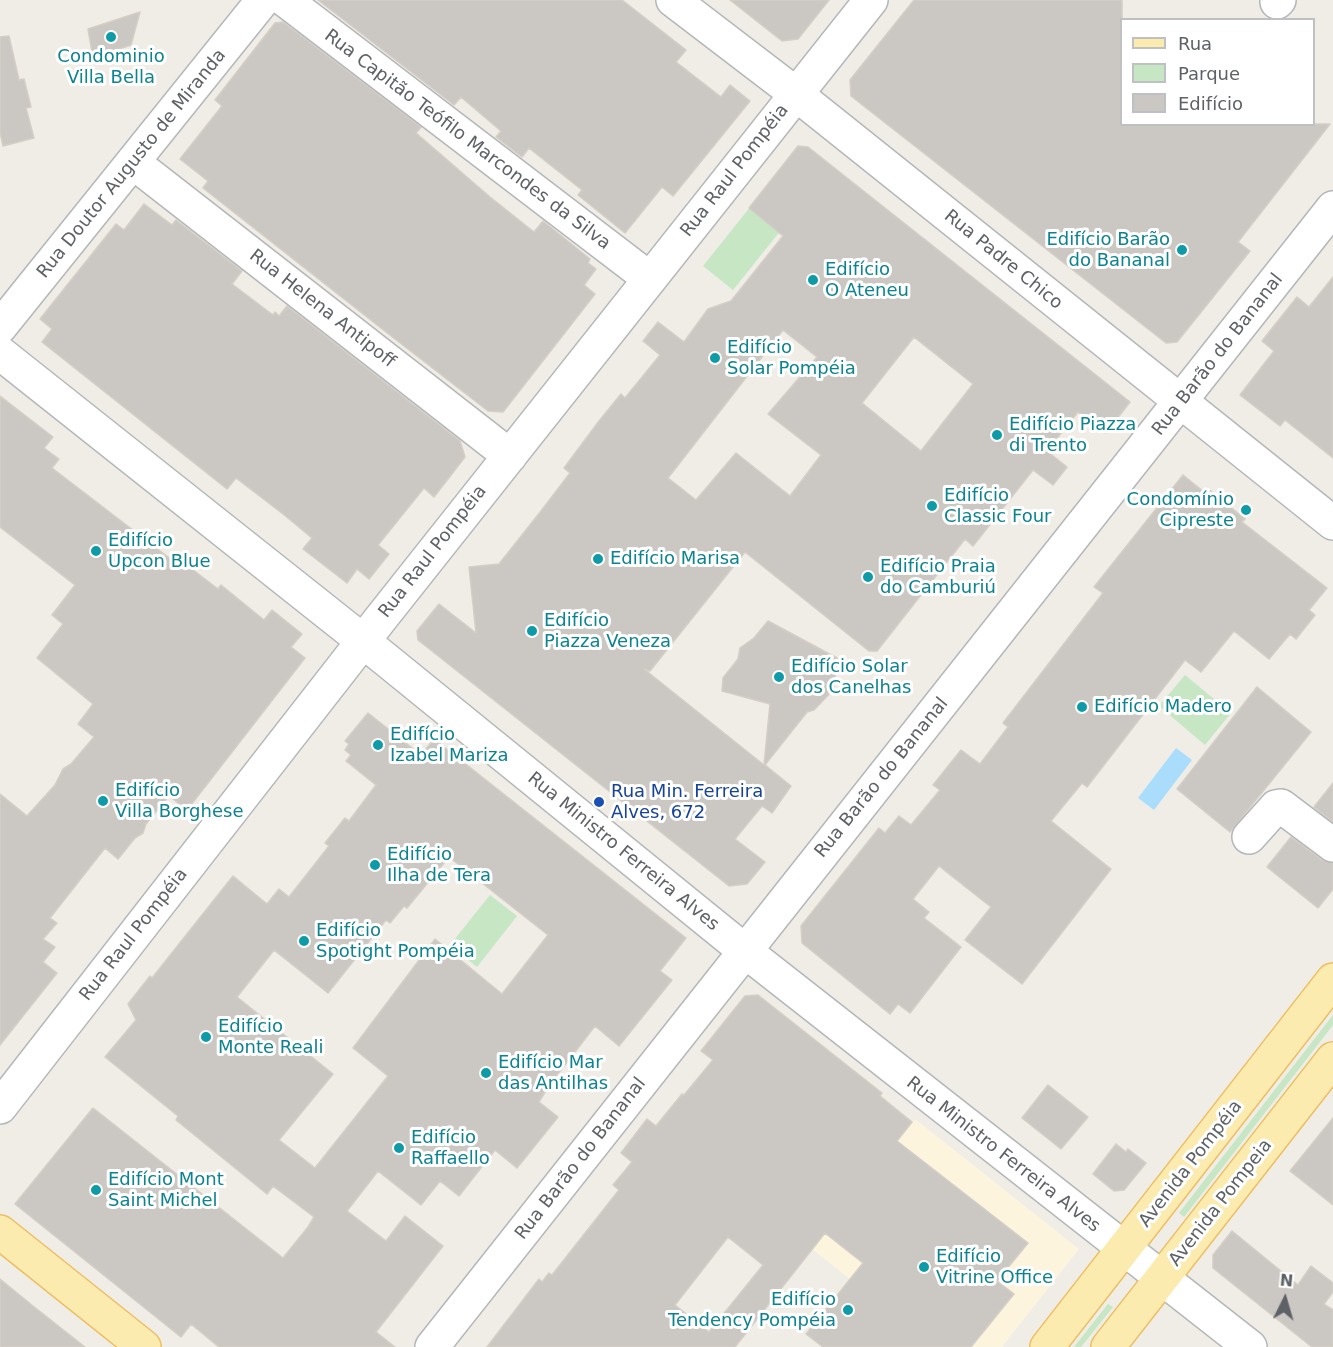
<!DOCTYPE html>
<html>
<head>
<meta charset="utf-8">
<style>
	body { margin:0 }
	#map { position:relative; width:1333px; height:1347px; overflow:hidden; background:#efede6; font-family:"DejaVu Sans",sans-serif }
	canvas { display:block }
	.legend { position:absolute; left:1120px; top:18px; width:195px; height:108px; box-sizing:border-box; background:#fff; border:2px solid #bfc0c2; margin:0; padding:8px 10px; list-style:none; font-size:18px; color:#5e6266 }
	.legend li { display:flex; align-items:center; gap:12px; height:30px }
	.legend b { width:30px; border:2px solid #bfc0c2 }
	.north { position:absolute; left:1255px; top:1269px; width:60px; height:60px; -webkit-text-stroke:4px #fff; paint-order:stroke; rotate:5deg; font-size:16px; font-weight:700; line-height:24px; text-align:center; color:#5e6266 }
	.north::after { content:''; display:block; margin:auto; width:21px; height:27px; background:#5e6266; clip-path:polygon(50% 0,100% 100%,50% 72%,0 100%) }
</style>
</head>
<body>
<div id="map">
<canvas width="1333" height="1347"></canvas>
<ul class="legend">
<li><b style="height:8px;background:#fcebaf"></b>Rua</li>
<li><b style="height:16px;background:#c6e6c4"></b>Parque</li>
<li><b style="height:16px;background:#cbc8c4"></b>Edifício</li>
</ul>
<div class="north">N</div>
</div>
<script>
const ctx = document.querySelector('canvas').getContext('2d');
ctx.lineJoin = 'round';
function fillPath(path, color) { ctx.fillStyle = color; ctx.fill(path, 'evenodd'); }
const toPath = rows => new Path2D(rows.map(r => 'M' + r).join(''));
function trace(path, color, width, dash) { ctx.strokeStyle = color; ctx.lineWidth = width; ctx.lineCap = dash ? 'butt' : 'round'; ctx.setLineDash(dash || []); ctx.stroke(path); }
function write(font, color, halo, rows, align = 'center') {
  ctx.font = font + ' "DejaVu Sans",sans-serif'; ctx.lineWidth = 6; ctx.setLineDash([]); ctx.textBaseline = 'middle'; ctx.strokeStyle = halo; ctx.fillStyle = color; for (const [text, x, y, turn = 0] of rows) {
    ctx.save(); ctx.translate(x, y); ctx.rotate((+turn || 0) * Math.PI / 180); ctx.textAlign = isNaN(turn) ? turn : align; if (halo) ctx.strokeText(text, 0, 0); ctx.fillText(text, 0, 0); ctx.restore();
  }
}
fillPath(toPath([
	[915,1119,1079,1249,1002,1347,935,1347,812,1249]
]), '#fdf4de');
fillPath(toPath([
	[763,191,793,215,733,290,703,266],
	[1185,675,1231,713,1205,745,1159,706],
	[490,895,517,916,477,967,450,945],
	[1333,1015,1333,1025,1184,1217,1179,1213],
	[1108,1304,1113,1307,1081,1347,1074,1347]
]), '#c6e6c4');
fillPath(toPath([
	[1176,748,1192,760,1154,810,1138,798]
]), '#aaddfc');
const building = toPath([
	[318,0,622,0,686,50,676,62,721,97,730,85,750,101,673,196,662,187,625,233,578,195,582,190,529,148,522,157,496,137,501,131,461,97,454,105,318,0],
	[730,0,829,0,798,39,782,41,730,0],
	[914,0,1122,0,1122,124,1330,124,1238,242,1250,251,1177,342,1166,343,851,96,850,80,914,0],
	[140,12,131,45,93,58,88,29,140,12],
	[283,22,421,127,416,133,490,197,534,232,543,221,590,259,588,263,596,269,584,285,595,294,503,412,488,411,386,332,203,188,208,181,180,159,222,106,215,100,275,23,283,22],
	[9,36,19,80,24,79,31,107,26,108,34,138,3,146,0,132,0,37,9,36],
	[798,146,808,147,1130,402,1106,433,1078,412,1047,451,1067,467,1053,485,1033,470,973,546,965,539,877,651,869,651,745,552,650,671,644,669,764,765,770,704,722,691,723,678,738,659,740,648,754,638,768,621,837,658,834,689,814,710,807,712,765,765,791,786,772,813,762,806,735,839,765,862,747,884,729,886,418,640,417,631,439,604,476,633,469,567,499,564,541,511,570,473,564,468,599,421,621,394,625,398,660,355,643,341,658,322,684,342,708,309,731,301,783,236,749,208,798,146],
	[783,330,817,357,768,414,821,455,790,496,736,453,696,500,668,478,783,330],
	[914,337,973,384,921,451,862,403,914,337],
	[144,204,172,225,176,220,242,271,232,284,273,315,275,312,279,316,287,306,460,441,465,457,434,497,424,488,378,545,389,554,369,579,357,569,347,583,303,549,312,538,283,514,236,478,227,489,42,342,52,329,40,319,116,224,124,230,144,204],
	[1333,277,1333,458,1285,420,1280,426,1240,395,1274,351,1262,341,1297,297,1309,307,1333,277],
	[0,396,53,437,44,448,59,459,52,468,185,570,188,566,218,589,221,585,264,620,272,610,302,634,291,647,305,658,187,810,169,796,146,824,143,833,135,838,118,859,105,848,50,918,57,923,43,939,55,947,43,962,57,973,0,1045,0,794,27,816,55,785,63,769,71,764,94,737,78,724,93,704,37,658,63,624,52,615,75,585,0,527,0,396],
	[1183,475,1204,492,1207,488,1245,519,1242,522,1327,588,1309,610,1315,615,1296,639,1290,634,1269,659,1234,631,1201,672,1185,660,1087,787,1082,783,1051,821,1111,869,1022,984,965,940,991,907,939,866,913,899,929,912,924,918,961,947,910,1013,898,1004,890,1014,802,943,801,926,879,828,885,833,899,816,911,825,940,790,933,785,961,750,980,764,1008,727,1003,723,1103,593,1094,587,1183,475],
	[1257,687,1311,732,1230,832,1177,789,1257,687],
	[368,713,421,755,434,739,686,938,660,971,672,980,619,1046,595,1026,548,1087,539,1102,558,1117,517,1168,495,1150,459,1196,440,1181,421,1205,378,1171,347,1211,386,1241,405,1216,443,1246,376,1332,395,1347,219,1347,191,1324,181,1337,15,1204,93,1108,283,1258,308,1227,314,1217,273,1186,267,1194,176,1120,178,1116,105,1057,136,1020,128,1004,150,976,152,978,233,876,267,904,279,889,289,897,329,846,325,843,345,818,349,821,376,785,346,761,351,755,345,750,349,744,345,741,368,713],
	[449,857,548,935,502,994,435,939,353,1048,388,1076,315,1168,279,1140,333,1074,237,997,274,950,328,993,386,920,390,923,404,906,407,908,449,857],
	[1333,783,1333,822,1314,807,1333,783],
	[1291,837,1322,860,1333,863,1333,889,1318,908,1267,867,1291,837],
	[758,995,882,1093,880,1096,912,1122,897,1141,1028,1243,997,1281,1014,1294,971,1347,823,1347,806,1334,863,1263,825,1233,735,1347,487,1347,539,1279,542,1282,549,1273,552,1275,619,1190,613,1185,632,1162,621,1153,647,1119,656,1126,682,1094,684,1095,713,1060,701,1051,745,996,758,995],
	[728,1237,763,1265,709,1332,675,1305,728,1237],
	[1048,1085,1088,1117,1061,1149,1022,1118,1048,1085],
	[1333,1118,1333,1205,1290,1171,1333,1118],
	[1116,1144,1126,1152,1128,1149,1146,1163,1124,1190,1114,1191,1093,1174,1116,1144],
	[1232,1231,1298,1285,1311,1266,1333,1283,1333,1292,1324,1304,1333,1310,1333,1347,1312,1347,1213,1268,1213,1255,1232,1231],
	[0,1279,33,1306,85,1347,0,1347,0,1279]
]);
fillPath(building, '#cbc8c4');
trace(building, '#d4cec5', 1.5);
const minor = toPath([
	[285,0,650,279],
	[673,0,796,94,1333,523],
	[1277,2,1279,0],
	[134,163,510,456],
	[0,327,263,0],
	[0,353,363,641,745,951,1250,1347],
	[1249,837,1276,807,1281,806,1333,845],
	[0,1107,378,622,871,0],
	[432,1347,1333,208]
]);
const major = toPath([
	[0,1232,144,1347],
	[1047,1347,1333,980],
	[1108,1347,1333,1059]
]);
trace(minor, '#b4b7ba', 36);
trace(major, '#edbe62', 36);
trace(minor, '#fff', 33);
trace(major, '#fcebaf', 33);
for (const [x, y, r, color] of [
	[111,37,6,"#0f9aa8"],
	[1182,250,6,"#0f9aa8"],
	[813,280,6,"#0f9aa8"],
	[715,358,6,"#0f9aa8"],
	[997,435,6,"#0f9aa8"],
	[932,506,6,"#0f9aa8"],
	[1246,510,6,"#0f9aa8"],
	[96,551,6,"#0f9aa8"],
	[598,559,6,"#0f9aa8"],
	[868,577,6,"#0f9aa8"],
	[532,631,6,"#0f9aa8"],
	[779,677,6,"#0f9aa8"],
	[1082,707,6,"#0f9aa8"],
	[378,745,6,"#0f9aa8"],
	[103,801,6,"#0f9aa8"],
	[599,802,6,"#1a4fb4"],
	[375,865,6,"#0f9aa8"],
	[304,941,6,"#0f9aa8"],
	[206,1037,6,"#0f9aa8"],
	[486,1073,6,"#0f9aa8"],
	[399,1148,6,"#0f9aa8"],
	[96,1190,6,"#0f9aa8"],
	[924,1267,6,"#0f9aa8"],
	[848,1310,6,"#0f9aa8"]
]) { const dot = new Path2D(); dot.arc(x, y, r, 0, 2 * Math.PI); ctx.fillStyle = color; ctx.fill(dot); trace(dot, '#fff', 2); }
write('18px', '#0d838f', '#fff', [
	["Condominio",111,57,"center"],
	["Villa Bella",111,78,"center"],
	["Edifício Barão",1170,240,"right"],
	["do Bananal",1170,261,"right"],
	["Edifício",825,270],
	["O Ateneu",825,291],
	["Edifício",727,348],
	["Solar Pompéia",727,369],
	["Edifício Piazza",1009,425],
	["di Trento",1009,446],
	["Edifício",944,496],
	["Classic Four",944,517],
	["Condomínio",1234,500,"right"],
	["Cipreste",1234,521,"right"],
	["Edifício",108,541],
	["Upcon Blue",108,562],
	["Edifício Marisa",610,559],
	["Edifício Praia",880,567],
	["do Camburiú",880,588],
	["Edifício",544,621],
	["Piazza Veneza",544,642],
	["Edifício Solar",791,667],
	["dos Canelhas",791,688],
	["Edifício Madero",1094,707],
	["Edifício",390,735],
	["Izabel Mariza",390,756],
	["Edifício",115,791],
	["Villa Borghese",115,812],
	["Edifício",387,855],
	["Ilha de Tera",387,876],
	["Edifício",316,931],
	["Spotight Pompéia",316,952],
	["Edifício",218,1027],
	["Monte Reali",218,1048],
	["Edifício Mar",498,1063],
	["das Antilhas",498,1084],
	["Edifício",411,1138],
	["Raffaello",411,1159],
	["Edifício Mont",108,1180],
	["Saint Michel",108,1201],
	["Edifício",936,1257],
	["Vitrine Office",936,1278],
	["Edifício",836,1300,"right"],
	["Tendency Pompéia",836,1321,"right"]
], 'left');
write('18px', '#5e6266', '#fff', [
	["Rua Capitão Teófilo Marcondes da Silva",467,140,37],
	["Rua Doutor Augusto de Miranda",132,164,-51],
	["Rua Raul Pompéia",735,171,-52],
	["Rua Padre Chico",1003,260,39],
	["Rua Helena Antipoff",322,309,38],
	["Rua Barão do Bananal",1218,355,-52],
	["Rua Raul Pompéia",433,552,-52],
	["Rua Barão do Bananal",882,778,-51],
	["Rua Ministro Ferreira Alves",623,852,39],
	["Rua Raul Pompéia",134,935,-52],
	["Rua Ministro Ferreira Alves",1003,1155,38],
	["Rua Barão do Bananal",581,1159,-52],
	["Avenida Pompéia",1191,1164,-52],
	["Avenida Pompeia",1221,1203,-52]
]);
write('18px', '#164399', '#fff', [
	["Rua Min. Ferreira",611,792],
	["Alves, 672",611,813]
], 'left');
</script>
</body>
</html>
